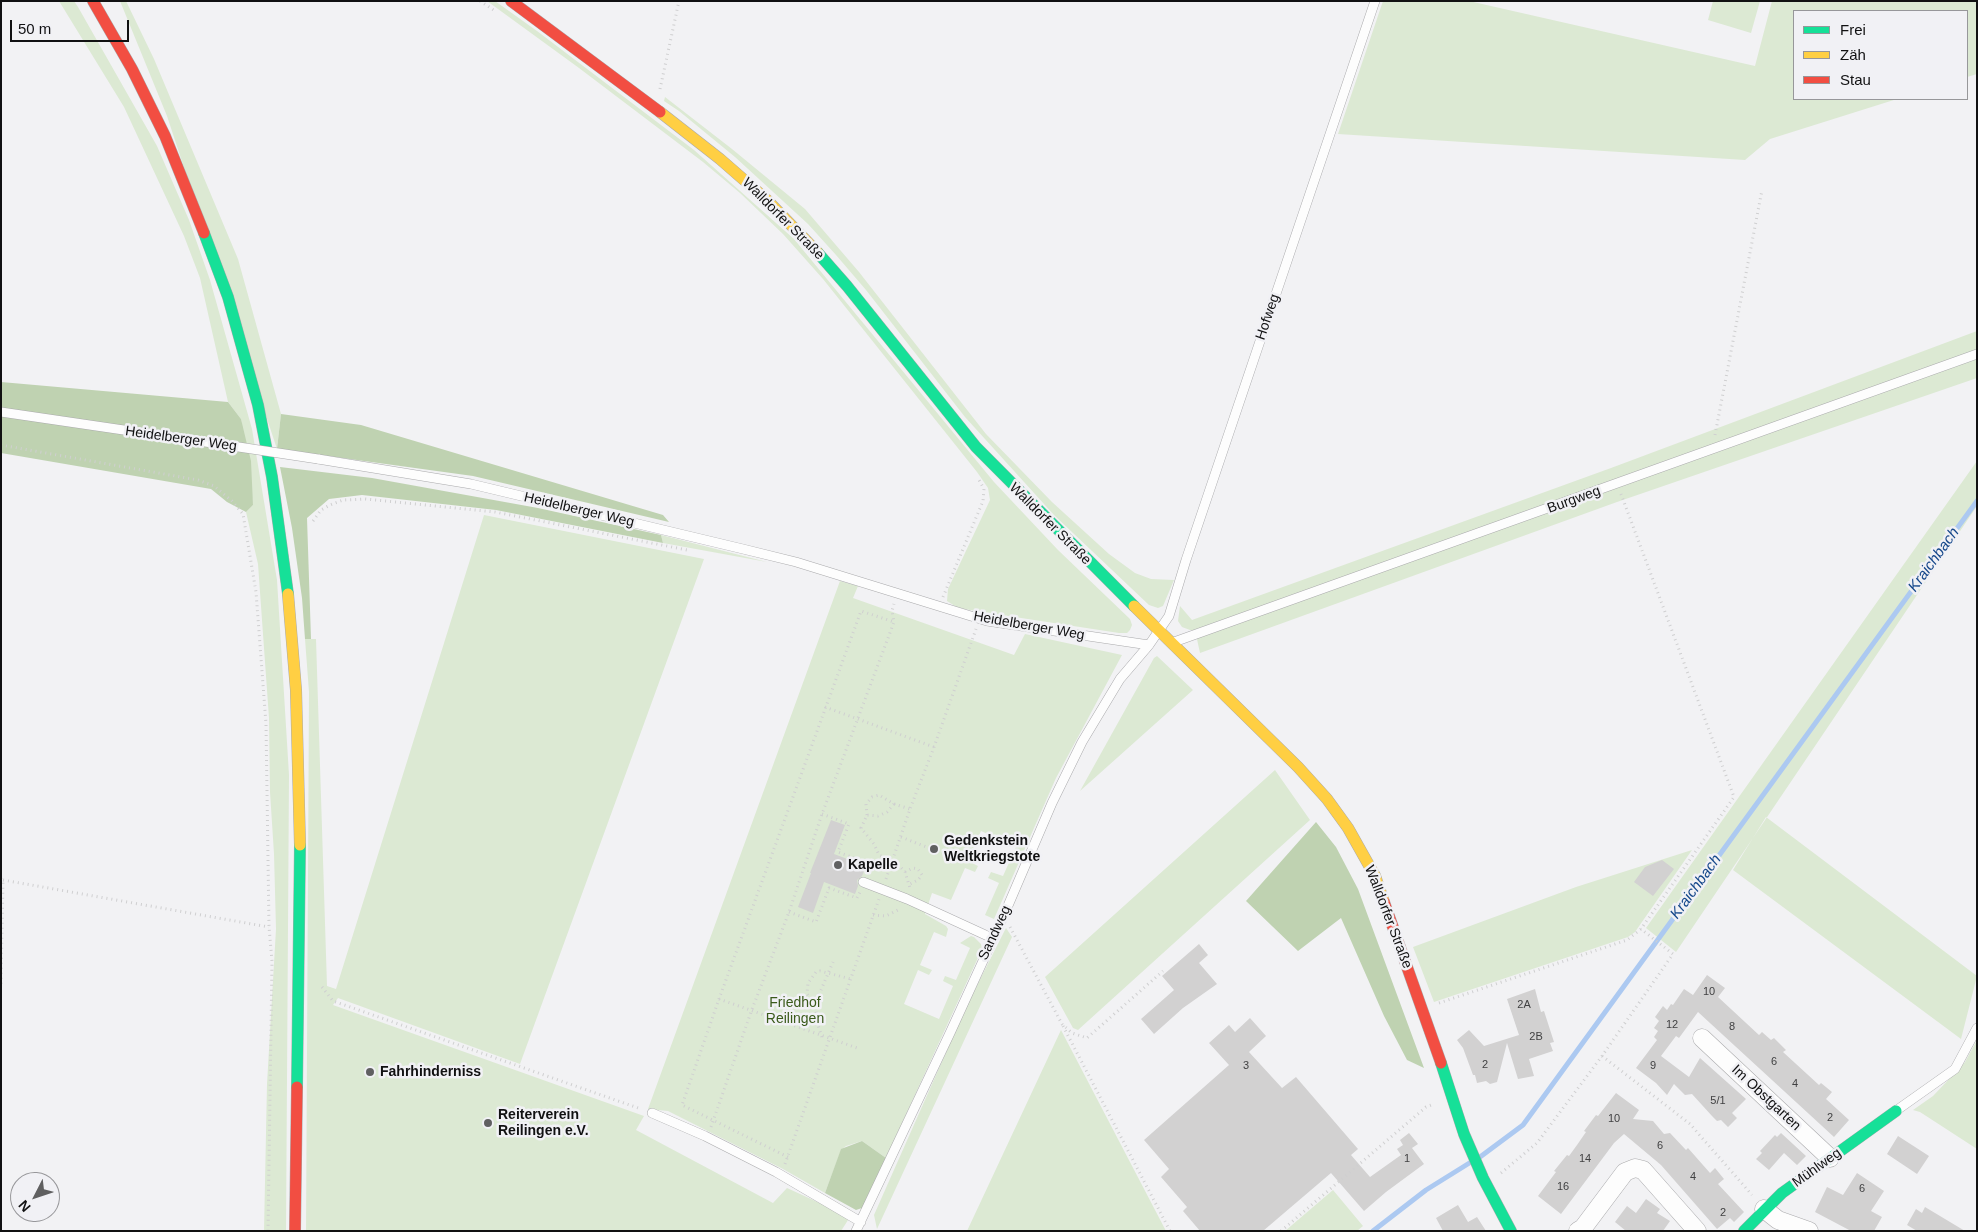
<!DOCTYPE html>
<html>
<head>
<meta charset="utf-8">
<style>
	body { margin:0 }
	#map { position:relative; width:1978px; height:1232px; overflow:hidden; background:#f2f2f4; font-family:Arial,sans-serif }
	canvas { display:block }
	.frame { position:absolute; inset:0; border:2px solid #111112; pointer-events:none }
	.legend { position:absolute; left:1793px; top:10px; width:175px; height:90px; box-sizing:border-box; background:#f1f1f5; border:1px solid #97979a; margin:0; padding:6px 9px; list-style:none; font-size:15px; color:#111112 }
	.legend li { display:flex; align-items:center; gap:10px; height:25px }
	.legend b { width:25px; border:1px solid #97979a }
	.north { position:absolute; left:10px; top:1172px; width:50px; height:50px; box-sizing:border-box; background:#f1f1f5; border:1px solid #97979a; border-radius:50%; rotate:229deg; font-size:14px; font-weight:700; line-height:20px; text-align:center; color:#111112 }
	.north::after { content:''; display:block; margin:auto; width:18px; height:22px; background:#606061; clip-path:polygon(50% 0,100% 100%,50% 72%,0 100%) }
	.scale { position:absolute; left:10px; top:20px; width:119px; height:22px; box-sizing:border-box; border:2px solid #111112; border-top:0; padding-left:6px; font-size:15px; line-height:18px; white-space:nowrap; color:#111112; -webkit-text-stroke:4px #f1f1f5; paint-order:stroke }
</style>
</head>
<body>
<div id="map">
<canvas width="1978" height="1232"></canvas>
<div class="frame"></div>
<ul class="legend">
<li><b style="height:6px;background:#16e098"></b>Frei</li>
<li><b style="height:6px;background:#ffcf43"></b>Zäh</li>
<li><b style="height:6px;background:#f24e42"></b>Stau</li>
</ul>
<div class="north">N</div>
<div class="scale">50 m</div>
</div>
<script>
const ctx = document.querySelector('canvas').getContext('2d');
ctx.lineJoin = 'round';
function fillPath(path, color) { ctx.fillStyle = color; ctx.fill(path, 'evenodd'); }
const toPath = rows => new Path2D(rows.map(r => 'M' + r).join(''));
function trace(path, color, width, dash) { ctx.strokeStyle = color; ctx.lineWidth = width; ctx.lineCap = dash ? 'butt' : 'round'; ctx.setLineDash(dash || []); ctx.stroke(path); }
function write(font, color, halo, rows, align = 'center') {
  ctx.font = font + ' Arial,sans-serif'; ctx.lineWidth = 5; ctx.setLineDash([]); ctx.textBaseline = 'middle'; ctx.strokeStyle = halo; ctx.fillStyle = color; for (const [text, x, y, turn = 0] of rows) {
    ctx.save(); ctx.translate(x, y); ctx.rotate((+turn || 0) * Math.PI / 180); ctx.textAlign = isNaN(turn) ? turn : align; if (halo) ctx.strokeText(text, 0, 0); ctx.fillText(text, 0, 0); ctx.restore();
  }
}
fillPath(toPath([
	[59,1,74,1,78,7,157,146,189,220,210,280,252,429,277,580,289,775,286,1231,264,1231,267,1084,276,929,274,854,270,792,269,718,258,564,246,512,253,505,241,419,228,402,200,278,184,236,124,107],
	[120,1,126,1,154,59,238,259,281,414,277,449,167,116],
	[487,1,495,1,537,31,694,150,794,239,994,482,1058,550,1130,619,1132,625,1130,630,1127,633,1119,633,982,612,958,608,947,601,948,589,990,500,988,488,977,472,823,279,783,234,740,193,703,162,579,68],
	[1383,1,1469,1,1755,66,1772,1,1977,1,1977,74,1967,77,1967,11,1794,11,1794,99,1897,99,1770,139,1745,160,1338,134],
	[1713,1,1760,1,1751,33,1708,20],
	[665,97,732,149,805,209,859,272,986,434,1052,502,1109,554,1135,573,1151,579,1174,580,1163,606,1158,608,1149,605,1054,515,965,417,866,290,836,255,808,224,735,157,679,111,664,101],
	[1977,331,1977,378,1617,502,1200,653,1195,630,1190,630,1182,627,1178,621,1180,606,1192,620,1611,468],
	[1977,461,1977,506,1676,952,1646,928],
	[484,515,704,559,520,1064,338,998,333,1005,644,1116,636,1130,773,1203,787,1188,850,1217,841,1231,306,1231,309,692,305,639,316,639,327,986,336,989],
	[661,535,767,562,663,543],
	[840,581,858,586,853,598,1014,655,1025,634,1122,655,1056,778,994,919,985,915,999,883,988,878,991,872,1003,876,1016,847,981,831,968,861,978,866,975,872,965,868,951,900,932,893,925,914,946,926,948,929,946,937,934,932,920,965,932,970,929,975,918,970,904,1004,939,1019,953,986,943,981,945,976,956,980,970,948,960,943,971,936,974,937,981,944,982,949,886,1158,862,1141,846,1146,841,1150,825,1193,783,1169,668,1111,648,1109],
	[1157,656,1193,690,1080,791,1154,658],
	[1275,770,1310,820,1078,1030,1073,1028,1045,977],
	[1766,817,1977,976,1961,1039,1733,870],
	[1692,850,1635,932,1628,937,1434,1002,1413,947,1576,887],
	[1006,928,1012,937,877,1229,874,1215,967,1005],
	[1061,1030,1166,1231,967,1231],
	[1977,1040,1977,1149,1920,1112,1913,1110,1933,1096,1952,1076,1965,1062],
	[1333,1190,1363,1226,1357,1231,1285,1231]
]), '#dce9d3');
fillPath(toPath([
	[1,382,228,402,241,419,251,461,253,505,246,512,227,502,211,489,1,453],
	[281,414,361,425,663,515,669,522,473,476,277,449],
	[280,467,372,478,538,508,661,535,663,543,496,510,362,495,329,499,307,518,311,639,305,639,302,598,292,528],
	[1316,822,1336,847,1358,889,1424,1068,1407,1060,1384,1016,1341,918,1298,951,1246,901],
	[862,1141,886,1158,862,1208,856,1210,825,1193,841,1149]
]), '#bfd2b1');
trace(toPath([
	[1480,1157,1523,1125,1977,501],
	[1373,1231,1426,1190,1471,1162]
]), '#acc9f1', 5);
fillPath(toPath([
	[831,820,845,825,834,854,866,866,862,876,857,880,858,886,855,894,824,882,813,913,798,907,811,873,810,873],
	[1662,860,1674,869,1653,896,1634,882,1645,867],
	[1199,944,1208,955,1199,963,1217,984,1183,1008,1154,1034,1141,1019,1174,990,1162,976],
	[1707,975,1725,988,1718,997,1759,1035,1762,1032,1771,1040,1774,1038,1786,1050,1783,1052,1819,1085,1821,1083,1832,1092,1826,1099,1849,1120,1834,1137,1698,1012,1679,1038,1676,1036,1661,1056,1689,1077,1700,1058,1746,1099,1732,1113,1737,1118,1728,1127,1721,1120,1717,1121,1712,1116,1692,1094,1685,1095,1674,1084,1667,1095,1656,1083,1636,1068,1657,1040,1654,1037,1658,1031,1654,1028,1659,1021,1655,1017,1663,1006,1667,1010,1671,1004,1673,1005,1684,989,1693,995],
	[1535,989,1541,1012,1544,1011,1554,1042,1550,1043,1553,1051,1529,1059,1534,1076,1518,1079,1507,1043,1497,1082,1490,1084,1486,1081,1477,1083,1475,1075,1473,1075,1463,1048,1457,1040,1469,1030,1484,1046,1519,1035,1507,999],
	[1250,1018,1266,1036,1249,1052,1282,1088,1296,1077,1358,1149,1351,1155,1370,1177,1401,1155,1397,1149,1403,1145,1400,1140,1409,1133,1418,1144,1412,1148,1424,1164,1386,1192,1364,1211,1331,1173,1263,1231,1200,1231,1183,1211,1187,1207,1161,1177,1169,1169,1144,1140,1229,1065,1209,1043,1229,1025,1235,1032],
	[1616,1093,1639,1110,1633,1119,1653,1121,1664,1134,1670,1133,1686,1150,1688,1148,1710,1173,1715,1168,1724,1179,1718,1184,1744,1212,1734,1222,1730,1218,1717,1229,1661,1165,1624,1134,1614,1143,1561,1214,1538,1196,1556,1172,1554,1171,1567,1155,1569,1156,1577,1145,1586,1132,1584,1131,1596,1115,1598,1116],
	[1781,1133,1806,1156,1797,1165,1784,1153,1769,1170,1756,1159,1762,1153,1760,1151,1775,1135,1777,1137],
	[1898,1136,1929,1156,1917,1174,1887,1154],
	[1857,1173,1884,1191,1871,1211,1882,1217,1874,1231,1851,1231,1815,1212,1827,1187,1843,1195],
	[1646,1199,1660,1209,1657,1213,1670,1221,1663,1231,1626,1231,1615,1222,1627,1206,1636,1213],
	[1458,1205,1468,1222,1477,1217,1486,1231,1443,1231,1436,1218],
	[1925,1207,1965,1231,1917,1231,1907,1225,1916,1209,1922,1213]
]), '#d2d1d1');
const lane = toPath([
	[1,412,219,444],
	[318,459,471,484,743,549,796,562,987,621,1149,645],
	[1174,642,1977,354],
	[863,882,907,899,992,938],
	[1897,1110,1955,1069,1977,1028],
	[652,1113,705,1136,776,1172,861,1222],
	[856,1231,950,1033,1004,915,1052,803,1082,742,1120,679,1149,645,1169,616,1186,560,1375,1]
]);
const street = toPath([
	[1702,1038,1830,1158],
	[1764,1209,1778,1220,1809,1231],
	[1578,1231,1583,1228,1625,1172,1635,1168,1643,1170,1697,1231]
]);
const fast = toPath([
	[204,233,228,297,258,405,272,477,288,594],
	[818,253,847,286,976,447,1134,606],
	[1441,1063,1464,1134,1483,1178,1511,1231],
	[297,1087,300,845],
	[1744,1231,1782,1193,1896,1111]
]);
const slow = toPath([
	[660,112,720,159,767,200,818,253],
	[288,594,296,690,300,845],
	[1134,606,1298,767,1327,799,1348,828,1375,876,1384,902]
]);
const jam = toPath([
	[93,1,132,69,165,136,204,233],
	[511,1,660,112],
	[1384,902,1441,1063],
	[295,1231,297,1087]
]);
trace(lane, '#aaaaac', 10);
trace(street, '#aaaaac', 19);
trace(fast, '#aaaaac', 12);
trace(slow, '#aaaaac', 12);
trace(jam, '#aaaaac', 12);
trace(toPath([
	[480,1,495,11],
	[660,89,679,1],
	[1715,435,1762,190],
	[1,445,198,480,214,486,232,501,243,514,256,592,266,724,269,927,272,961,268,1231],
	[313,521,321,510,330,505,343,500,365,499,495,512,687,550],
	[943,597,983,501,984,489,979,480],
	[825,707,934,747],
	[894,804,910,809],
	[822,814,849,824,838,852,870,864,867,872],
	[867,815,866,804,872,797,879,795,894,804,887,812,878,816,867,815,861,828,874,844,879,855,896,862,905,872,910,888],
	[901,837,929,848],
	[905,872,913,868,918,869,922,875,918,880,910,884],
	[1,879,3,880,1,985],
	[886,879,910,809,934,747,976,629],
	[3,880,269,927],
	[789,912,816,922,829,888,857,898,860,892],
	[873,915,886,916,900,909],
	[1010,927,1062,1024,1072,1033,1087,1038,1163,971],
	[322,987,333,1001,641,1109],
	[719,999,860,1049],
	[1439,1003,1627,940,1641,929,1734,797,1621,494],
	[815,1004,833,962],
	[1063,1026,1170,1231],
	[822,1037,818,1025,815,1004,807,994,808,983,816,972,820,971,851,979],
	[1602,1056,1690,1124,1752,1195],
	[711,1127,751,1012,789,912,822,814,894,622,892,611,894,604],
	[788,1157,682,1105,719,999,861,611,894,622],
	[785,1164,879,899],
	[1501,1173,1537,1143,1602,1056,1673,954,1641,929],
	[1281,1231,1426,1107,1434,1104]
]), '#cfcfd0', 3, [1, 4]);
trace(lane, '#fdfdfd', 9);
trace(street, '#fdfdfd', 18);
trace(fast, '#16e098', 11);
trace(slow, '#ffcf43', 11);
trace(jam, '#f24e42', 11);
const laneBridge = toPath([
	[219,444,318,459]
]);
trace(laneBridge, '#aaaaac', 10, []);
trace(laneBridge, '#fdfdfd', 9);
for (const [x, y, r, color] of [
	[934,849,5,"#606061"],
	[838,865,5,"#606061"],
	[370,1072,5,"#606061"],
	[488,1123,5,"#606061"]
]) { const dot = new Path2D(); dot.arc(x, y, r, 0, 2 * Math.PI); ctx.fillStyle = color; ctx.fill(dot); trace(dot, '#f1f1f5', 2); }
write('11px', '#414142', null, [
	["10",1709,992],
	["2A",1524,1005],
	["12",1672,1025],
	["8",1732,1027],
	["2B",1536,1037],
	["6",1774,1062],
	["2",1485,1065],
	["3",1246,1066],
	["9",1653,1066],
	["4",1795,1084],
	["5/1",1718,1101],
	["2",1830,1118],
	["10",1614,1119],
	["6",1660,1146],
	["1",1407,1159],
	["14",1585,1159],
	["4",1693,1177],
	["16",1563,1187],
	["6",1862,1189],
	["2",1723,1213]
]);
write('14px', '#111112', '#f1f1f5', [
	["Walldorfer Straße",783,219,45],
	["Hofweg",1268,317,-71],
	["Heidelberger Weg",181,439,8],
	["Burgweg",1574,500,-20],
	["Heidelberger Weg",579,510,13],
	["Walldorfer Straße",1050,524,45],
	["Heidelberger Weg",1029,626,10],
	["Walldorfer Straße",1388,917,69],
	["Sandweg",995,933,-65],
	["Im Obstgarten",1766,1098,43],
	["Mühlweg",1817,1168,-36]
]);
write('bold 14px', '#111112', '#f1f1f5', [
	["Gedenkstein",944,841],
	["Weltkriegstote",944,857],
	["Kapelle",848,865],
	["Fahrhinderniss",380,1072],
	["Reiterverein",498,1115],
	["Reilingen e.V.",498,1131]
], 'left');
write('14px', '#3a5a1a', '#f1f1f5', [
	["Friedhof",795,1003],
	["Reilingen",795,1019]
]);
write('italic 15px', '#16488b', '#f1f1f5', [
	["Kraichbach",1934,560,-54],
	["Kraichbach",1696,887,-54]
]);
</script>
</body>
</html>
